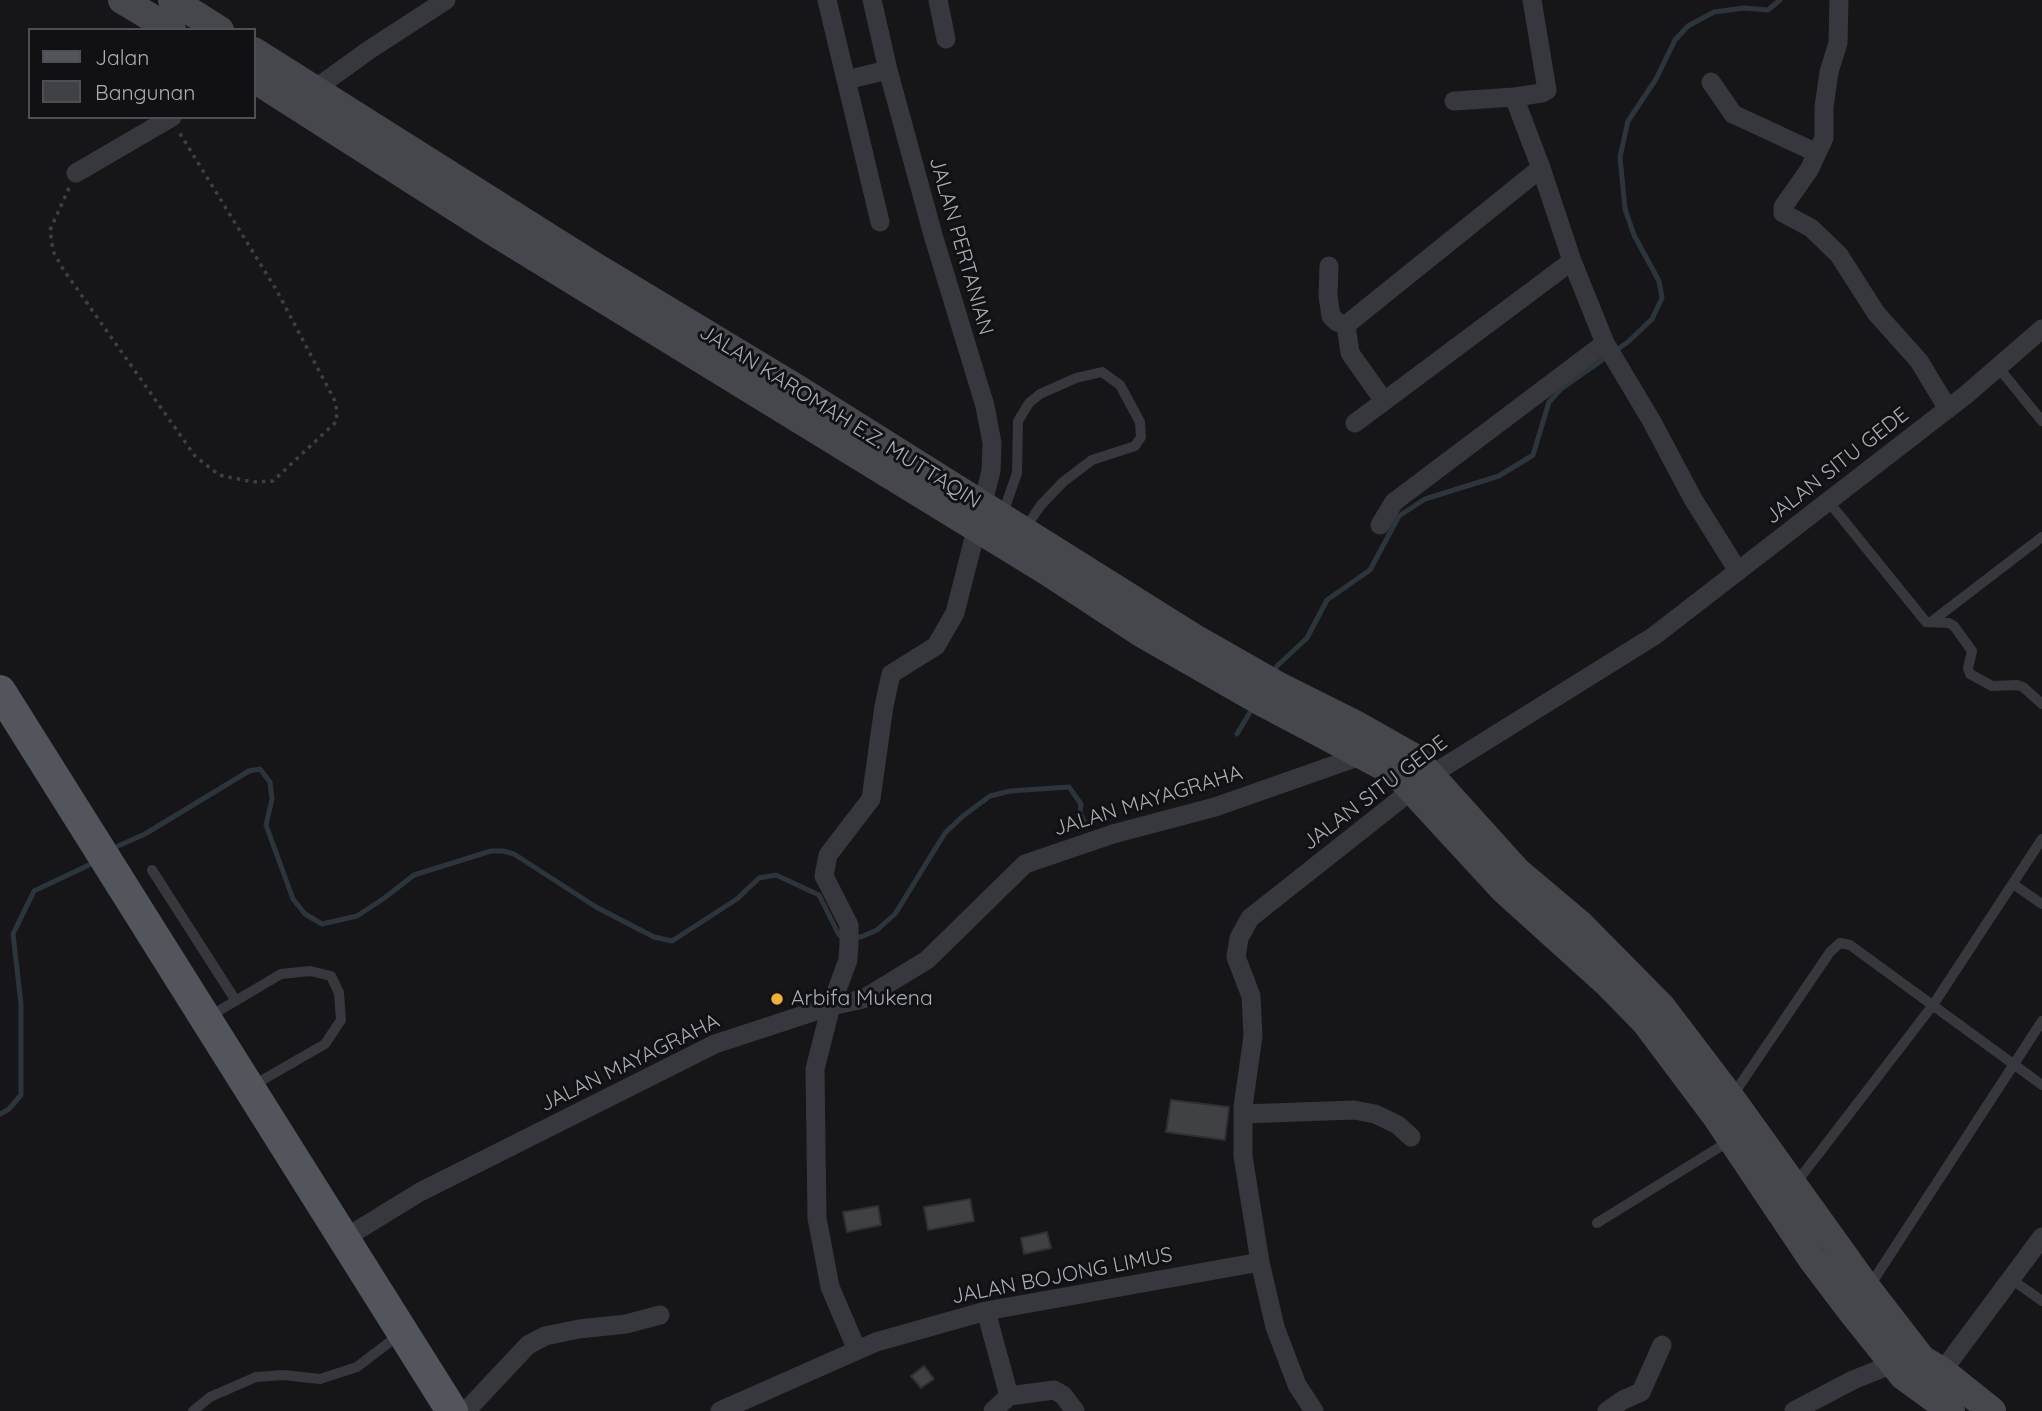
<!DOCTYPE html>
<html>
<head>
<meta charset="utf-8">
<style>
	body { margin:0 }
	#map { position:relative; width:2042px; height:1411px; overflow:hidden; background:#161618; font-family:Quicksand,sans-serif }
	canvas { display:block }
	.legend { position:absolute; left:28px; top:28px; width:228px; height:91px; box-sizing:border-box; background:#111113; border:2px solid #4d4f55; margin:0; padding:9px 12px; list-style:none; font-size:21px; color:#a8adb8 }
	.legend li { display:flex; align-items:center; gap:14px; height:35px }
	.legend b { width:35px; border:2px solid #4d4f55 }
</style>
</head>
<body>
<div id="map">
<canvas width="2042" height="1411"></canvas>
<ul class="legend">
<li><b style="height:9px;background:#53555c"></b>Jalan</li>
<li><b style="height:19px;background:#404145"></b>Bangunan</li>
</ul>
</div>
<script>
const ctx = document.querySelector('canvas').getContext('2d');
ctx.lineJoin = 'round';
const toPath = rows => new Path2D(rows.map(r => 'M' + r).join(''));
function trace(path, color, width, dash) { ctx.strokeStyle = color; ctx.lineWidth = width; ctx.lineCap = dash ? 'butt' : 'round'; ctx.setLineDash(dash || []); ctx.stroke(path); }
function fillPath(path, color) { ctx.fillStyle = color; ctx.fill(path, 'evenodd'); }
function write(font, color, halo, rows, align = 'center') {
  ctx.font = font + ' Quicksand,sans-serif'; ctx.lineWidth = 6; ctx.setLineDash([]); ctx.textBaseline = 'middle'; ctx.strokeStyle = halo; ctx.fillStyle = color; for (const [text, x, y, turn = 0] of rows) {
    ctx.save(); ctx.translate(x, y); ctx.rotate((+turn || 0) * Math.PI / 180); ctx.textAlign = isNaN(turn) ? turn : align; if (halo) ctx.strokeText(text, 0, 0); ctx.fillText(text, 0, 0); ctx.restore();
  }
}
trace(toPath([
	[1272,674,1277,666,1307,638,1327,600,1370,570,1399,516,1425,499,1499,476,1533,455,1549,402,1561,389,1628,342,1652,319,1662,298,1659,281,1634,235,1625,209,1620,157,1628,121,1656,79,1675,40,1688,26,1714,12,1744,8,1768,10,1780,0],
	[1237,734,1253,707],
	[118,846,145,834,249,771,260,769,270,782,272,799,266,825,293,899,305,914,322,924,357,916,383,899,414,875,491,851,503,851,514,854,596,907,654,937,672,941,737,899,759,878,776,875,819,895,839,935,844,936],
	[854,937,861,937,877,930,895,914,945,833,963,816,990,796,1010,791,1069,787,1081,804,1080,813,1084,821],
	[0,1114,9,1109,21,1095,21,1004,13,934,34,891,89,865]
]), '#2c353c', 5);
const building = toPath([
	[1171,1100,1229,1107,1225,1140,1166,1132,1171,1100],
	[970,1199,974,1221,928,1230,924,1207,970,1199],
	[878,1206,881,1225,847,1232,843,1212,878,1206],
	[1047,1232,1051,1248,1024,1254,1021,1238,1047,1232],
	[924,1366,934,1379,921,1388,911,1376,924,1366]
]);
fillPath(building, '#404145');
trace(building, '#303034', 2);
trace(toPath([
	[69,188,50,230,53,251,63,269,195,456,219,475,253,482,273,481,337,421,336,403,277,291,179,132]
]), '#3d3f44', 3.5, [3.5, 5]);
trace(toPath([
	[1998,367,2042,421],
	[1828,501,1926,622,1949,623,1954,626,1972,651,1968,668,1970,674,1992,686,2017,685,2023,687,2042,704],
	[1003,513,1017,473,1018,421,1029,403,1040,394,1076,378,1102,372,1120,385,1140,422,1141,437,1135,446,1092,460,1063,482,1041,505,1024,530],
	[1931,622,2042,537],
	[152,870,236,1001],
	[2013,884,2042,904],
	[210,1016,281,974,310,971,331,976,339,993,341,1020,325,1044,252,1086],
	[1733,1095,1830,952,1840,943,1850,945,2042,1085],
	[1796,1183,1933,1005,2042,839],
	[1597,1223,1731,1140],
	[2011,1279,2042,1301],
	[1869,1287,2042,1021],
	[193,1411,210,1397,256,1377,283,1375,320,1379,357,1367,400,1334]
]), '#37383d', 10);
trace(toPath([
	[827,0,880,222],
	[938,0,946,39],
	[1532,0,1547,90,1542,93,1514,97,1541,168,1572,261,1605,343,1651,420,1693,499,1738,571],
	[846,80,888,70],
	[1711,82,1733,114,1817,153,1809,170,1783,207,1783,213,1811,228,1839,255,1876,313,1919,361,1948,409],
	[315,89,369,50,446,0],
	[1454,101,1514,97],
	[1817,153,1824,138,1824,107,1829,72,1838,43,1839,0],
	[76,173,172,117],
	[1329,266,1328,296,1331,316,1337,322,1346,325,1541,168],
	[1346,325,1350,353,1384,401],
	[1355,423,1572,261],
	[1380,525,1394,502,1605,343],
	[1243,1114,1354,1110,1375,1114,1398,1125,1411,1137],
	[345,1238,420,1192,715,1044,831,1006,863,999,927,960,1025,864,1113,834,1215,807,1369,753],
	[986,1311,1009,1396],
	[857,1350,830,1287,817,1218,815,1069,831,1006,848,960,849,944,849,925,824,876,828,855,871,799,884,706,891,674,936,646,955,613,991,471,992,443,985,406,933,235,888,70,872,0],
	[1935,1381,2042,1237],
	[466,1411,528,1345,545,1336,579,1329,626,1324,660,1315],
	[720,1411,876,1342,986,1311,1260,1262],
	[993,1411,1009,1396,1054,1390,1063,1395,1075,1411],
	[1314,1411,1297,1385,1275,1327,1260,1262,1243,1156,1243,1107,1253,1036,1251,996,1236,957,1239,938,1250,918,1431,775,1654,636,1967,394,2042,329],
	[1607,1411,1623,1400,1641,1392,1662,1345],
	[1794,1411,1853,1380,1893,1364]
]), '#37383d', 19);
trace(toPath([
	[122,0,172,30],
	[172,0,220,30],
	[254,51,593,265,798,389,1198,640,1277,685,1355,724,1415,758,1517,871,1581,925,1661,1006,1731,1098,1868,1289,1922,1359,1942,1371,1992,1411],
	[254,79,492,231,1048,572,1141,633,1265,704,1397,774,1503,889,1607,983,1646,1023,1715,1115,1811,1258,1851,1311,1903,1376,1951,1411]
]), '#45474d', 28);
trace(toPath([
	[0,691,452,1411]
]), '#53555c', 32);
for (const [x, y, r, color] of [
	[777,999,7,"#f2b134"]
]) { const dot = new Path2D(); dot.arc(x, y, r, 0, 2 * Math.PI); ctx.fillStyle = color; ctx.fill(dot); trace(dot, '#111113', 2.5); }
write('21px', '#a8adb8', '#111113', [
	["JALAN PERTANIAN",961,246,74],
	["JALAN KAROMAH E.Z. MUTTAQIN",840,417,32],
	["JALAN SITU GEDE",1837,466,-38],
	["JALAN SITU GEDE",1375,793,-37],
	["JALAN MAYAGRAHA",1148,801,-17],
	["JALAN MAYAGRAHA",630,1063,-26],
	["JALAN BOJONG LIMUS",1062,1276,-11]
]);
write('21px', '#a8adb8', '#111113', [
	["Arbifa Mukena",791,999]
], 'left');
</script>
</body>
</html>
